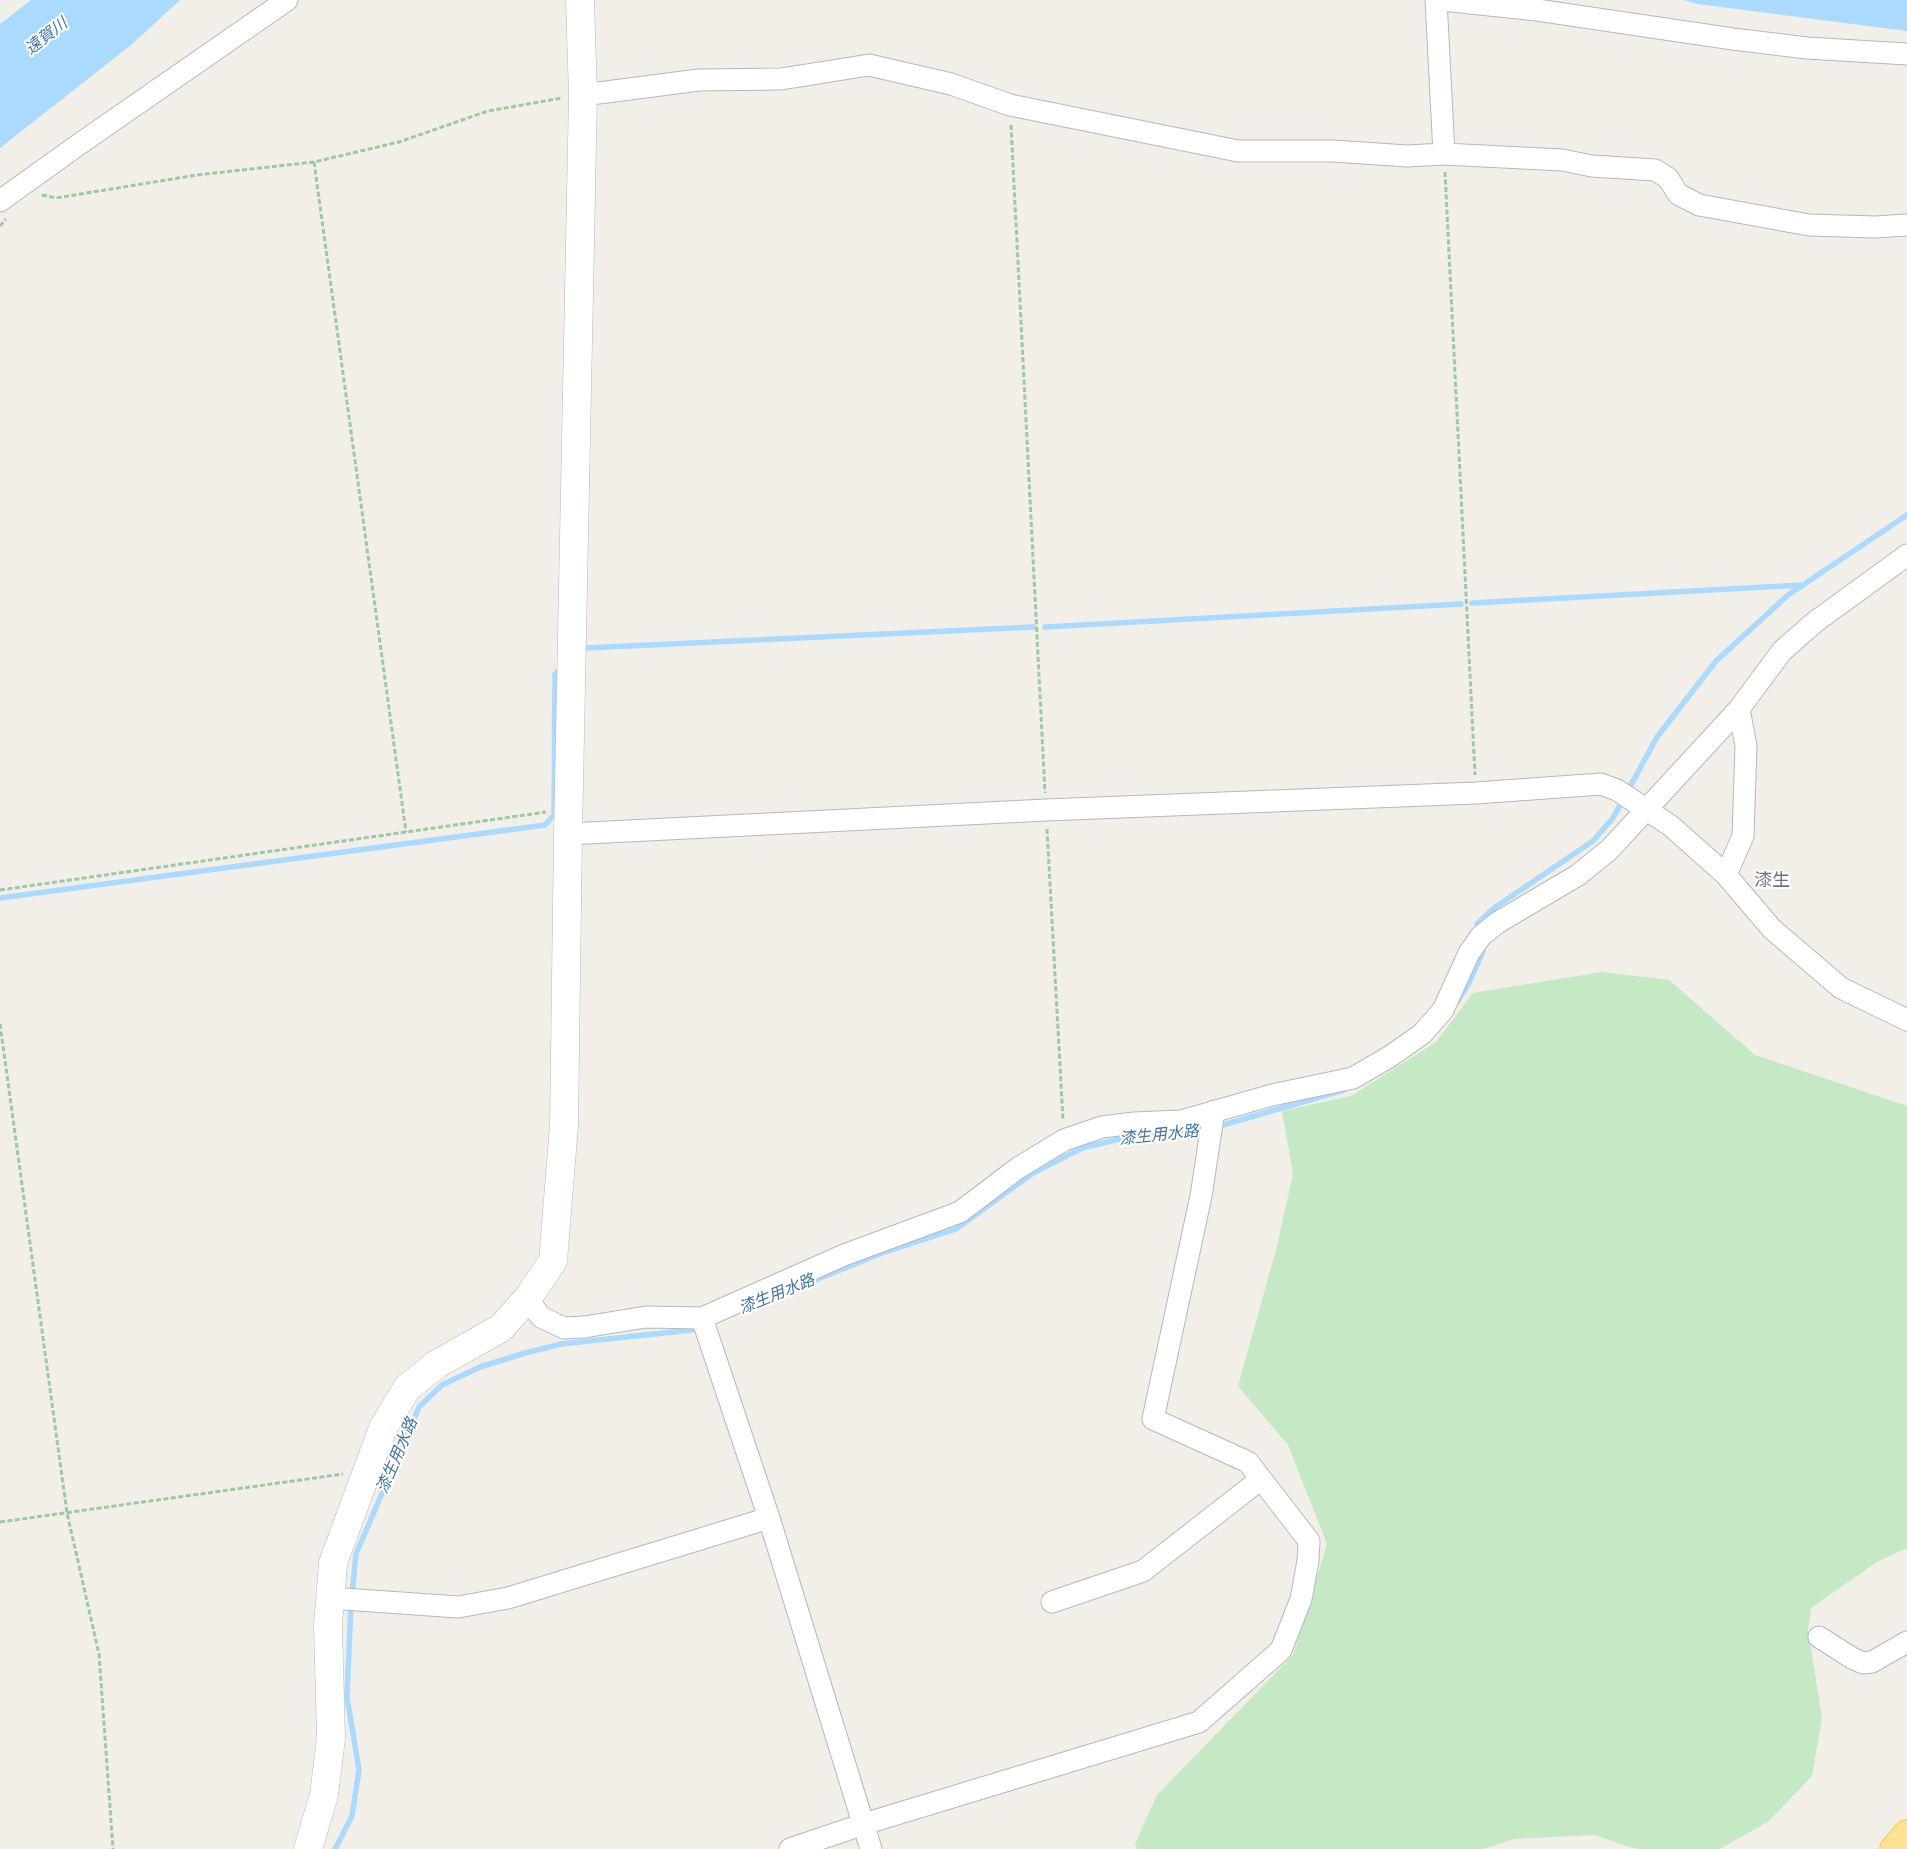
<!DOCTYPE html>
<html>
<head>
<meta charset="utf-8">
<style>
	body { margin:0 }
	canvas { display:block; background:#f1efe8 }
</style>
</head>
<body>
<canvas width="1907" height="1849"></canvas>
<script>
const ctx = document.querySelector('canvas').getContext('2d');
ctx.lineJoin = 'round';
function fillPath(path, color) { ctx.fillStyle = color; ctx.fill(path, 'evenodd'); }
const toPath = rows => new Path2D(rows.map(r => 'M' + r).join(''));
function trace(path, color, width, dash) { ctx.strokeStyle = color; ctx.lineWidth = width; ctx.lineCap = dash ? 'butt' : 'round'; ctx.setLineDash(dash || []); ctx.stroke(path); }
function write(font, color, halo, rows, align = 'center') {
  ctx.font = font + ' "Roboto Condensed","Noto Sans JP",sans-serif'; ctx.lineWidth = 4; ctx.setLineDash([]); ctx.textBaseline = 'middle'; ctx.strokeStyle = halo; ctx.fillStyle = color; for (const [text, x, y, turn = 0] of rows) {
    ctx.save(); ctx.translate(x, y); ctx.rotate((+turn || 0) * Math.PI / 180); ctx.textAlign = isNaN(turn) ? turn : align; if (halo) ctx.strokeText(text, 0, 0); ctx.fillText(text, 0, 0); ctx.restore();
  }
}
fillPath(toPath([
	[1602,972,1669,980,1755,1055,1907,1106,1907,1548,1877,1562,1811,1608,1808,1630,1822,1718,1812,1776,1769,1821,1720,1849,1640,1849,1622,1845,1596,1835,1513,1839,1484,1849,1137,1849,1135,1844,1157,1795,1293,1655,1327,1544,1288,1445,1238,1386,1277,1246,1293,1174,1282,1111,1351,1096,1436,1042,1473,993]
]), '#c5e8c5');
fillPath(toPath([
	[31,0,180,0,131,45,0,148,0,24],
	[1683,0,1907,0,1907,31,1698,4]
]), '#aadaff');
trace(toPath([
	[1472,603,1802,585],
	[1045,627,1461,604],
	[585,648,1033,627],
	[0,898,545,825,554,815,555,674,563,667],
	[1479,931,1477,924,1494,908,1593,841,1613,818,1657,737,1716,661,1788,595,1907,515],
	[1457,1002,1469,983,1483,951,1482,948],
	[1216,1127,1344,1090],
	[798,1287,882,1253,956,1229,1033,1173,1082,1148,1132,1136,1192,1136,1207,1130],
	[352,1594,356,1554,419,1407,442,1385,480,1367,525,1353,561,1344,692,1330,701,1326],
	[335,1849,352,1816,359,1770,347,1697,351,1604]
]), '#aadaff', 5.5);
const street = toPath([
	[1436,0,1444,154],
	[1442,0,1537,10,1733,39,1807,48,1907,54],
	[583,95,699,80,781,79,869,65,951,84,1010,105,1238,151,1333,151,1407,156,1444,154,1562,160,1592,166,1655,170,1668,178,1678,194,1699,205,1809,225,1875,227,1907,225],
	[0,201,78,145,287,0],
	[568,834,1046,810,1476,793,1601,784,1617,790,1671,826,1726,875,1772,929,1841,988,1907,1020],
	[1726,875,1743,836,1746,746,1739,709],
	[527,1299,541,1317,564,1328,584,1327,646,1317,702,1318,844,1255,960,1212,1018,1168,1064,1140,1102,1127,1134,1123,1181,1121,1272,1095,1353,1078,1389,1057,1422,1034,1443,1010,1469,953,1481,936,1497,923,1578,875,1609,850,1739,709,1782,651,1815,622,1907,555],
	[702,1318,769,1518,871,1849],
	[330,1598,458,1607,508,1598,769,1518],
	[1052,1602,1143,1571,1261,1479],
	[1819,1637,1852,1658,1863,1663,1872,1662,1907,1642],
	[790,1849,864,1824,1199,1722,1281,1650,1301,1599,1308,1561,1309,1541,1248,1462,1153,1419,1201,1196,1214,1111]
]);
const secondary = toPath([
	[308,1849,324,1795,331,1738,328,1625,333,1563,383,1428,407,1388,437,1364,501,1328,527,1299,553,1261,564,1125,568,834,583,95,580,0]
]);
const highway = toPath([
	[1894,1849,1907,1834]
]);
trace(street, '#b5b8bc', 23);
trace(secondary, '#b6babf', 29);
trace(highway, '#f9ab00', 29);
trace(toPath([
	[1011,125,1045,793],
	[314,162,406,832],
	[1445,172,1475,775],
	[42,195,56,198,197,175,314,162,399,142,488,111,562,98],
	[0,226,6,219],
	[1047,829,1063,1120],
	[0,890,546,812],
	[0,1024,67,1513,99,1654,113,1849],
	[0,1522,343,1474]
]), '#9cc7a9', 3, [5, 2.5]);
trace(street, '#fff', 21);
trace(secondary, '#fff', 28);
trace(highway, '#fde293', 28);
write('italic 16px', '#4174aa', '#fff', [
	["遠賀川",47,37,-38],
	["漆生用水路",1159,1136,-6],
	["漆生用水路",777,1295,-22],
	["漆生用水路",398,1456,-67]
]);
write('18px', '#70757a', '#fff', [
	["漆生",1772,881]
]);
</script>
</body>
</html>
